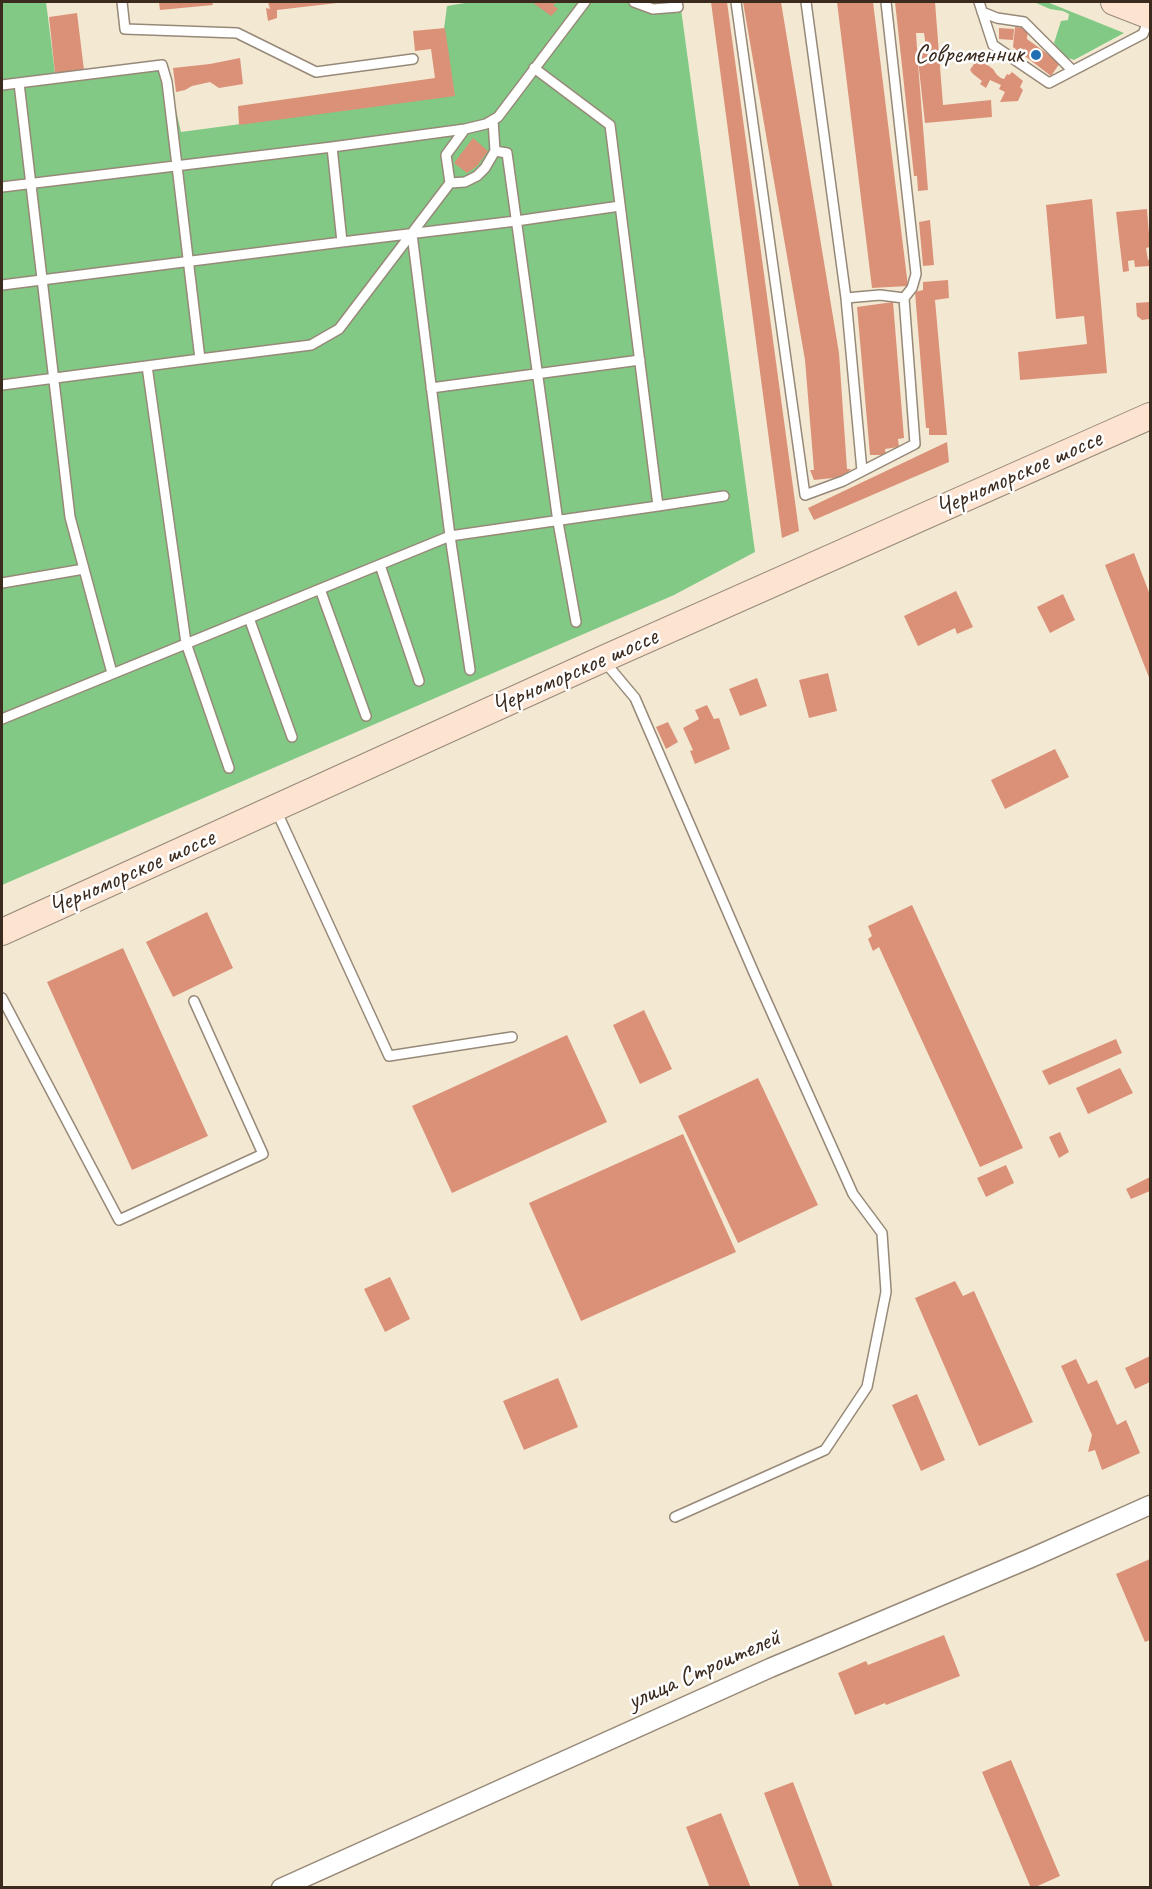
<!DOCTYPE html>
<html>
<head>
<meta charset="utf-8">
<style>
	body { margin:0 }
	#map { position:relative; width:1152px; height:1889px; overflow:hidden; background:#f3e8d2; font-family:Caveat,sans-serif }
	canvas { display:block }
	.frame { position:absolute; inset:0; border:3px solid #3b2a1e; pointer-events:none }
</style>
</head>
<body>
<div id="map">
<canvas width="1152" height="1889"></canvas>
<div class="frame"></div>
</div>
<script>
const ctx = document.querySelector('canvas').getContext('2d');
ctx.lineJoin = 'round';
function fillPath(path, color) { ctx.fillStyle = color; ctx.fill(path, 'evenodd'); }
const toPath = rows => new Path2D(rows.map(r => 'M' + r).join(''));
function trace(path, color, width, dash) { ctx.strokeStyle = color; ctx.lineWidth = width; ctx.lineCap = dash ? 'butt' : 'round'; ctx.setLineDash(dash || []); ctx.stroke(path); }
function write(font, color, halo, rows, align = 'center') {
  ctx.font = font + ' Caveat,sans-serif'; ctx.lineWidth = 5; ctx.setLineDash([]); ctx.textBaseline = 'middle'; ctx.strokeStyle = halo; ctx.fillStyle = color; for (const [text, x, y, turn = 0] of rows) {
    ctx.save(); ctx.translate(x, y); ctx.rotate((+turn || 0) * Math.PI / 180); ctx.textAlign = isNaN(turn) ? turn : align; if (halo) ctx.strokeText(text, 0, 0); ctx.fillText(text, 0, 0); ctx.restore();
  }
}
fillPath(toPath([
	[2,2,46,2,55,73,164,60,181,132,435,98,447,6,471,2,634,2,681,9,755,552,674,595,2,885],
	[1034,2,1047,2,1124,33,1074,60,1065,57,1054,43,1061,21,1068,20,1069,14,1063,11,1050,9]
]), '#81c985');
fillPath(toPath([
	[159,2,212,2,213,5,160,10],
	[268,2,337,2,337,3,277,10,277,18,268,21,266,8,270,9],
	[532,2,557,2,553,5,558,9,551,16],
	[711,2,727,2,799,531,782,538],
	[743,2,781,2,839,353,847,469,851,469,843,477,814,480,810,470,814,470,805,360],
	[837,2,873,2,908,286,872,288],
	[895,2,935,2,943,105,991,100,992,117,925,123,917,51,928,190,918,191,917,176,914,176],
	[916,33,924,33,926,47,917,49],
	[77,13,84,70,55,73,49,17],
	[1015,27,1028,28,1027,39,1060,63,1051,76,1013,47],
	[445,28,455,96,239,125,238,106,435,78,431,49,415,51,413,31],
	[999,28,1014,29,1013,40,999,39],
	[240,58,243,84,219,88,210,82,192,86,185,90,176,92,173,68,210,64],
	[978,58,993,69,997,75,1001,78,1004,79,1007,74,1009,75,1012,72,1023,81,1020,87,1023,90,1018,101,1000,102,1005,92,999,89,1001,85,990,80,986,88,980,84,982,81,973,74,970,70],
	[473,138,488,151,477,166,467,173,454,163],
	[1092,199,1107,373,1020,380,1018,352,1087,344,1084,316,1056,319,1046,205],
	[1147,209,1150,247,1146,248,1148,260,1150,259,1150,266,1135,267,1134,260,1128,261,1129,271,1123,272,1116,212],
	[930,220,934,265,923,266,919,222],
	[948,280,949,298,935,300,947,435,929,435,929,428,926,428,915,292,923,290,923,282],
	[893,302,904,438,898,439,899,447,885,449,886,455,870,455,857,307],
	[1150,302,1150,319,1142,320,1137,316,1136,303],
	[947,442,949,462,814,520,808,508],
	[1134,553,1150,595,1150,680,1105,565],
	[956,591,973,627,957,634,955,628,918,646,904,616],
	[1063,594,1075,620,1050,633,1037,607],
	[828,673,837,711,809,718,799,680],
	[757,678,767,706,740,716,729,689],
	[707,705,714,719,719,718,730,749,695,764,690,751,693,750,683,728,699,719,695,710],
	[668,722,678,742,666,749,656,727],
	[1055,749,1069,777,1005,809,991,780],
	[912,905,1023,1148,980,1167,879,947,873,951,868,939,872,936,868,926],
	[207,912,233,968,173,997,146,942],
	[123,948,208,1136,132,1170,47,982],
	[644,1010,672,1069,640,1084,613,1025],
	[567,1035,607,1122,452,1193,412,1106],
	[1116,1039,1122,1053,1049,1085,1042,1071],
	[1120,1068,1133,1093,1088,1114,1076,1088],
	[758,1078,818,1205,738,1243,678,1116],
	[1060,1132,1069,1152,1059,1158,1049,1137],
	[683,1134,736,1252,581,1321,529,1203],
	[1006,1165,1014,1183,986,1197,977,1178],
	[1150,1177,1150,1191,1131,1199,1126,1189],
	[390,1277,410,1319,385,1332,364,1289],
	[955,1281,963,1296,974,1291,1033,1422,979,1446,915,1298],
	[1150,1356,1150,1382,1135,1389,1125,1368],
	[1076,1359,1088,1384,1097,1380,1117,1425,1126,1420,1140,1453,1102,1470,1095,1450,1088,1452,1092,1435,1061,1366],
	[558,1378,578,1427,524,1450,503,1401],
	[917,1394,945,1460,921,1471,892,1405],
	[1150,1559,1150,1640,1145,1642,1116,1574],
	[944,1635,960,1676,886,1705,885,1703,855,1715,838,1673,866,1661,868,1665],
	[1011,1760,1060,1876,1033,1888,1031,1888,982,1772],
	[793,1782,833,1887,831,1888,800,1888,764,1793],
	[721,1813,751,1888,710,1888,686,1827]
]), '#db9178');
const lane = toPath([
	[122,2,125,29,237,33,316,72,413,59],
	[634,2,653,9,678,7,677,2],
	[736,2,805,495,843,481,915,444,904,298,912,288,916,274,886,2],
	[806,2,846,298,862,471],
	[979,2,993,45,1049,83,1143,34,1150,17],
	[982,12,997,18,1024,22,1072,70],
	[534,68,610,125,658,506,724,496],
	[19,83,70,517,112,673],
	[2,85,162,65,167,82,200,359,311,345,339,329,450,183,446,155,465,129,486,124,498,117,585,2],
	[465,129,332,147,342,242,516,221,620,206],
	[495,151,507,153,558,522,576,622],
	[450,183,465,182,477,176,485,168,495,151,493,120],
	[2,187,332,147],
	[412,234,450,536,470,670],
	[2,285,342,242],
	[846,298,880,295,904,298],
	[147,366,186,643,229,768],
	[2,385,200,359],
	[431,388,640,360],
	[380,565,419,681],
	[2,583,84,569],
	[320,589,366,716],
	[249,618,292,737],
	[604,661,635,698,754,973,853,1194,882,1233,886,1292,867,1387,825,1450,675,1517],
	[2,719,450,536,658,506],
	[276,810,389,1056,512,1037],
	[2,998,119,1220,263,1154,194,1001]
]);
const street = toPath([
	[281,1888,770,1668,1031,1558,1150,1505]
]);
const secondary = toPath([
	[1114,2,1150,16],
	[2,932,603,659,1150,416]
]);
trace(lane, '#978978', 12);
trace(street, '#978978', 21);
trace(secondary, '#978978', 28);
trace(lane, '#fff', 9);
trace(street, '#fff', 18);
trace(secondary, '#fde4d1', 26);
for (const [x, y, r, color] of [
	[1036,55,6,"#1f6fb2"]
]) { const dot = new Path2D(); dot.arc(x, y, r, 0, 2 * Math.PI); ctx.fillStyle = color; ctx.fill(dot); trace(dot, '#fff', 2); }
write('26px', '#3b2a1e', '#fff', [
	["Современник",1024,55]
], 'right');
write('26px', '#3b2a1e', '#fff', [
	["Черноморское шоссе",1019,474,-24],
	["Черноморское шоссе",575,672,-24],
	["Черноморское шоссе",132,873,-24],
	["улица Строителей",704,1670,-24]
]);
</script>
</body>
</html>
